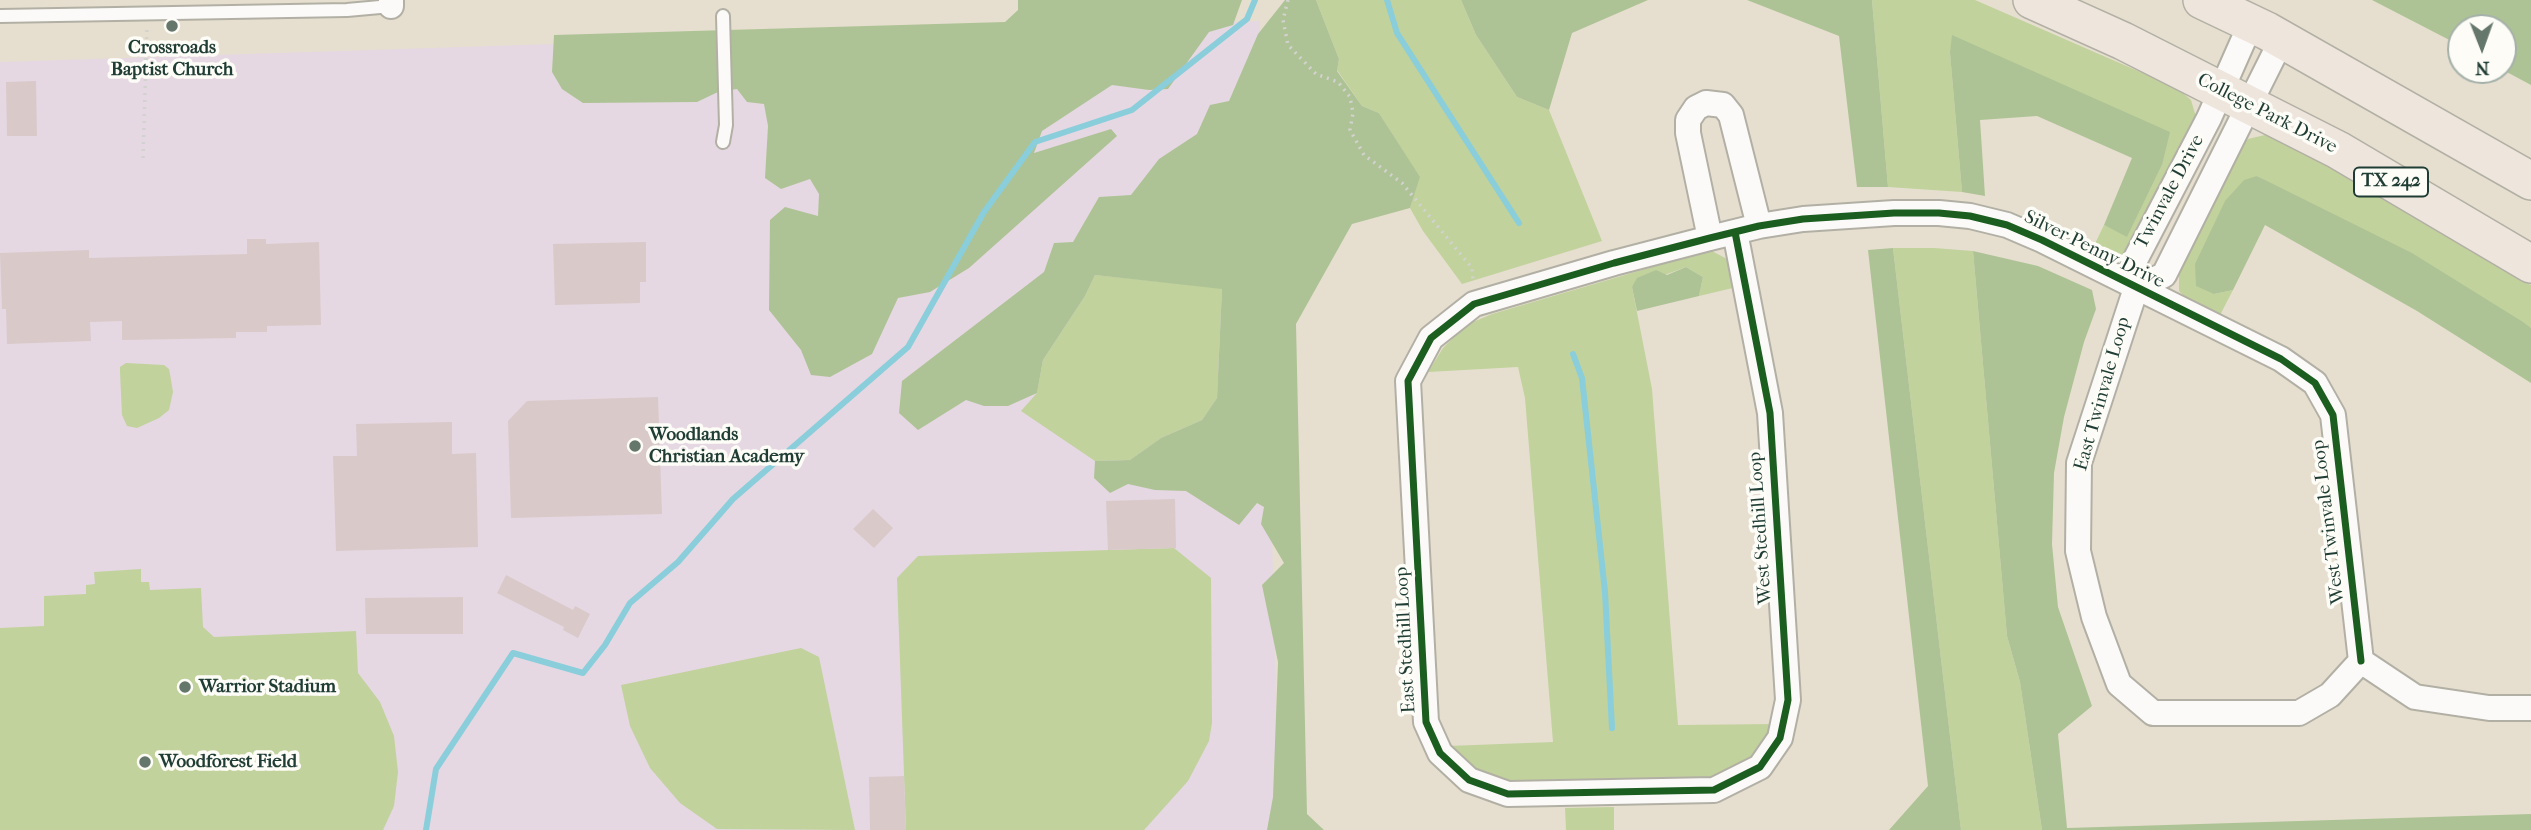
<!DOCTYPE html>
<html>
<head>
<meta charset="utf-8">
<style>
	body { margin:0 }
	#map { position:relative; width:2531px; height:830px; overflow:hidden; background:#e6dfcf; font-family:"IM FELL French Canon",serif }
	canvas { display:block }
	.north { position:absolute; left:2447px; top:14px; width:70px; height:70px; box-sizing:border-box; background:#fdfcf7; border:2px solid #a4b0a9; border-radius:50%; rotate:179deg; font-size:19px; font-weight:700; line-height:28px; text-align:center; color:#1f3d34 }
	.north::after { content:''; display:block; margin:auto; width:24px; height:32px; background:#65766a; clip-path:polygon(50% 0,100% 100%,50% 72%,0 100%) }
</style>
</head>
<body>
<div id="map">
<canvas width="2531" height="830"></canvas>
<div class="north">N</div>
</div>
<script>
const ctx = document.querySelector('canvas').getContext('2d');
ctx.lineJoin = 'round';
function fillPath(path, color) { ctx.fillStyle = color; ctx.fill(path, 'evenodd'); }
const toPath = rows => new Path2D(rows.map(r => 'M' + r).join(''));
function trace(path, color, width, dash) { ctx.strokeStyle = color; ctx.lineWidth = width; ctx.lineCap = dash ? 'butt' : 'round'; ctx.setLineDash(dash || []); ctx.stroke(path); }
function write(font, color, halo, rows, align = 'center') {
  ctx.font = font + ' "IM FELL French Canon",serif'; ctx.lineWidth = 7; ctx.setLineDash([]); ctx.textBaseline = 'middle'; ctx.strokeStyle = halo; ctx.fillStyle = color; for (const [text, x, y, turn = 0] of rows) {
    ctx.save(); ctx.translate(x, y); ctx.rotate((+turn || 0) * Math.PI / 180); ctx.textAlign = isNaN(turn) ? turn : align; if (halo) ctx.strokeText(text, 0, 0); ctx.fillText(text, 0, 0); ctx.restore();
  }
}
fillPath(toPath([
	[1260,21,1279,830,0,830,0,62]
]), '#e5d8e2');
fillPath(toPath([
	[1316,0,1461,0,1476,35,1517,97,1549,110,1602,241,1462,284,1423,231,1410,208,1419,177,1379,113,1362,106,1337,70,1339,59],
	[1872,0,1975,0,2177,88,2191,100,2196,117,2124,259,2109,261,2091,252,2104,225,2127,236,2162,165,1950,53,1962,192,1888,187],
	[2265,135,2273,138,2274,135,2447,232,2531,285,2531,328,2257,176,2214,294,2233,290,2219,317,2186,298,2179,291,2179,270,2241,145,2248,139],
	[1893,248,1934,248,1973,251,2007,636,2020,682,2042,830,1961,830],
	[1710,250,1727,259,1733,268,1737,287,1699,296,1703,277,1686,267,1632,287,1652,389,1678,725,1777,724,1760,757,1726,778,1508,786,1487,780,1448,746,1553,742,1525,398,1518,367,1428,372,1443,348,1460,331,1473,322,1492,314],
	[1095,275,1222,288,1217,398,1202,420,1161,438,1130,460,1095,461,1021,411,1037,393,1043,360,1085,296],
	[126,363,164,365,169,369,170,374,173,392,169,410,159,418,137,428,127,426,122,415,120,372,120,367],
	[1174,548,1211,578,1212,723,1209,741,1188,781,1144,830,906,830,897,578,918,556],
	[141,569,141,582,149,582,150,590,201,588,203,627,214,637,356,631,358,673,380,702,394,736,398,772,394,806,383,830,0,830,0,628,44,626,44,596,86,594,86,585,95,584,94,572],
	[801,648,819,657,855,830,717,829,680,803,650,768,630,726,621,685],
	[1614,807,1614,830,1566,830,1565,808]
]), '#c1d29c');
fillPath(toPath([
	[1018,0,1242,0,1233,25,1209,32,1168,89,1149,90,1112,85,1042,131,1034,153,1111,129,1117,136,969,268,930,292,898,298,872,354,830,377,811,375,801,350,769,310,770,220,785,207,818,216,819,194,810,179,781,189,765,178,768,126,764,104,747,102,737,89,718,92,697,102,583,103,562,89,552,72,554,35,1005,22,1018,10],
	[1285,0,1316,0,1339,59,1337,71,1362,106,1379,113,1420,177,1410,208,1352,224,1296,324,1307,814,1324,830,1267,830,1273,797,1278,662,1262,585,1284,563,1261,524,1264,507,1257,503,1239,525,1186,491,1155,490,1128,484,1110,493,1094,478,1095,461,1130,460,1161,438,1202,420,1217,398,1222,289,1095,275,1085,296,1043,360,1037,393,1008,406,984,406,966,400,918,430,899,413,902,381,1044,272,1054,243,1073,242,1099,197,1131,195,1159,159,1197,134,1210,105,1229,101,1258,34],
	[1461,0,1648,0,1572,33,1549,110,1517,97,1476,35],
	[1747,0,1872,0,1888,187,1857,187,1839,36],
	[2372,0,2531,0,2531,85,2503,70,2503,28,2461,28,2461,46],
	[1952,35,2170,132,2162,165,2127,237,2104,225,2132,158,2037,116,1980,120,1985,196,1962,192,1950,53],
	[2257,176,2412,253,2523,322,2531,328,2531,383,2417,311,2265,225,2233,290,2214,294,2196,286,2195,264,2225,201,2244,180],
	[1893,248,1961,830,1889,830,1928,786,1868,250],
	[1973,251,2038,266,2092,290,2096,309,2084,342,2064,417,2054,473,2052,544,2058,607,2092,706,2058,734,2067,828,2531,814,2531,830,2042,830,2020,682,2007,636],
	[1686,267,1703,277,1699,296,1637,311,1632,287,1637,278,1656,270,1667,275]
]), '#aec395');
trace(toPath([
	[1387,0,1397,33,1519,223],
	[1573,354,1582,378,1605,592,1612,728],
	[426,830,436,769,513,653,583,673,605,645,630,603,678,562,733,499,908,347,984,212,1035,142,1132,110,1247,19,1255,0]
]), '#89ceda', 6);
fillPath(toPath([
	[36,81,37,136,7,136,6,82],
	[247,239,266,239,266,244,319,242,321,325,267,326,267,332,236,332,236,338,122,340,122,321,90,322,91,341,7,344,6,309,2,309,0,253,89,250,89,258,247,254],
	[646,242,646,282,640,282,640,303,555,305,553,244],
	[658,397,662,514,511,518,508,421,527,401],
	[452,422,452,454,476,453,478,547,336,551,333,456,357,456,356,424],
	[1175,499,1176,548,1108,550,1106,501],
	[873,509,893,528,874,548,853,529],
	[506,575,573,610,575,606,590,614,578,638,563,630,564,627,497,593],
	[463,597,463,634,366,634,365,598],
	[904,776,906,830,870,830,869,777]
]), '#d9c9c9');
const lane = toPath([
	[0,16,347,10,391,6],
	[723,16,726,125,723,142]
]);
const street = toPath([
	[391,0,391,6],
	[2251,23,2209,118,2134,262,2136,288,2079,463,2078,551,2094,617,2119,684,2153,713,2299,713,2330,695,2361,661],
	[1735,232,1770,413,1788,700,1780,738,1760,767,1714,790,1508,794,1469,780,1440,753,1426,722,1408,381,1431,338,1474,304,1614,263,1710,238,1759,226,1803,219,1894,213,1939,213,1970,216,2007,225,2042,240,2281,359,2315,383,2333,415,2361,661],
	[1710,238,1688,133,1688,120,1696,108,1706,103,1723,105,1731,115,1759,226],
	[2136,288,2164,275,2282,39],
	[2361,661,2415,697,2489,708,2531,708]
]);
const primary = toPath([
	[2032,0,2123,41,2338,150,2531,264],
	[2202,0,2267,31,2531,181]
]);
trace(lane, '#b2b0a5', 16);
trace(street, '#b2b0a5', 28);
trace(primary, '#b2b0a5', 40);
trace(toPath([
	[1288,0,1283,20,1288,45,1316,74,1338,82,1350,97,1353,113,1350,130,1364,155,1402,183,1472,268,1473,282],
	[143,158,147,27]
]), '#d2d2ce', 3.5, [2, 5]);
trace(lane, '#fbfaf8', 12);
trace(street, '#fbfaf8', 24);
trace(primary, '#eee5dd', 37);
trace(toPath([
	[1735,232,1770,413,1788,700,1780,738,1760,767,1714,790,1508,794,1469,780,1440,753,1426,722,1408,381,1431,338,1474,304,1614,263,1710,238,1759,226,1803,219,1894,213,1939,213,1970,216,2007,225,2042,240,2281,359,2315,383,2333,415,2361,661]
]), '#1b5e20', 7);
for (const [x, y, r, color] of [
	[172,26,7,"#65766a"],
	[635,446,7,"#65766a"],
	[185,687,7,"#65766a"],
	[145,762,7,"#65766a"]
]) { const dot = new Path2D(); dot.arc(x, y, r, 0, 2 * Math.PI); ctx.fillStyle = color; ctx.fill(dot); trace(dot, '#fdfcf7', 2.5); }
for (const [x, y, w] of [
	[2391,182,74]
]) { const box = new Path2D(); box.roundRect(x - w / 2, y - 14.5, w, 29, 5); ctx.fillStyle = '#fdfcf7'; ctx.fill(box); trace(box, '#1f3d34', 2); }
write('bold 18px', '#1f3d34', null, [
	["TX 242",2391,182]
]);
write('bold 19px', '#1f3d34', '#fdfcf7', [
	["Crossroads",172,48,"center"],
	["Baptist Church",172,70,"center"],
	["Woodlands",649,435],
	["Christian Academy",649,457],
	["Warrior Stadium",199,687],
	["Woodforest Field",159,762]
], 'left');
write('19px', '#1f3d34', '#fdfcf7', [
	["College Park Drive",2267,114,27],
	["Twinvale Drive",2170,192,-62],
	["Silver Penny Drive",2094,250,26],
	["East Twinvale Loop",2103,394,-74],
	["West Twinvale Loop",2329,522,-97],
	["West Stedhill Loop",1761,528,-94],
	["East Stedhill Loop",1406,640,-93]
]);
</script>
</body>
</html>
